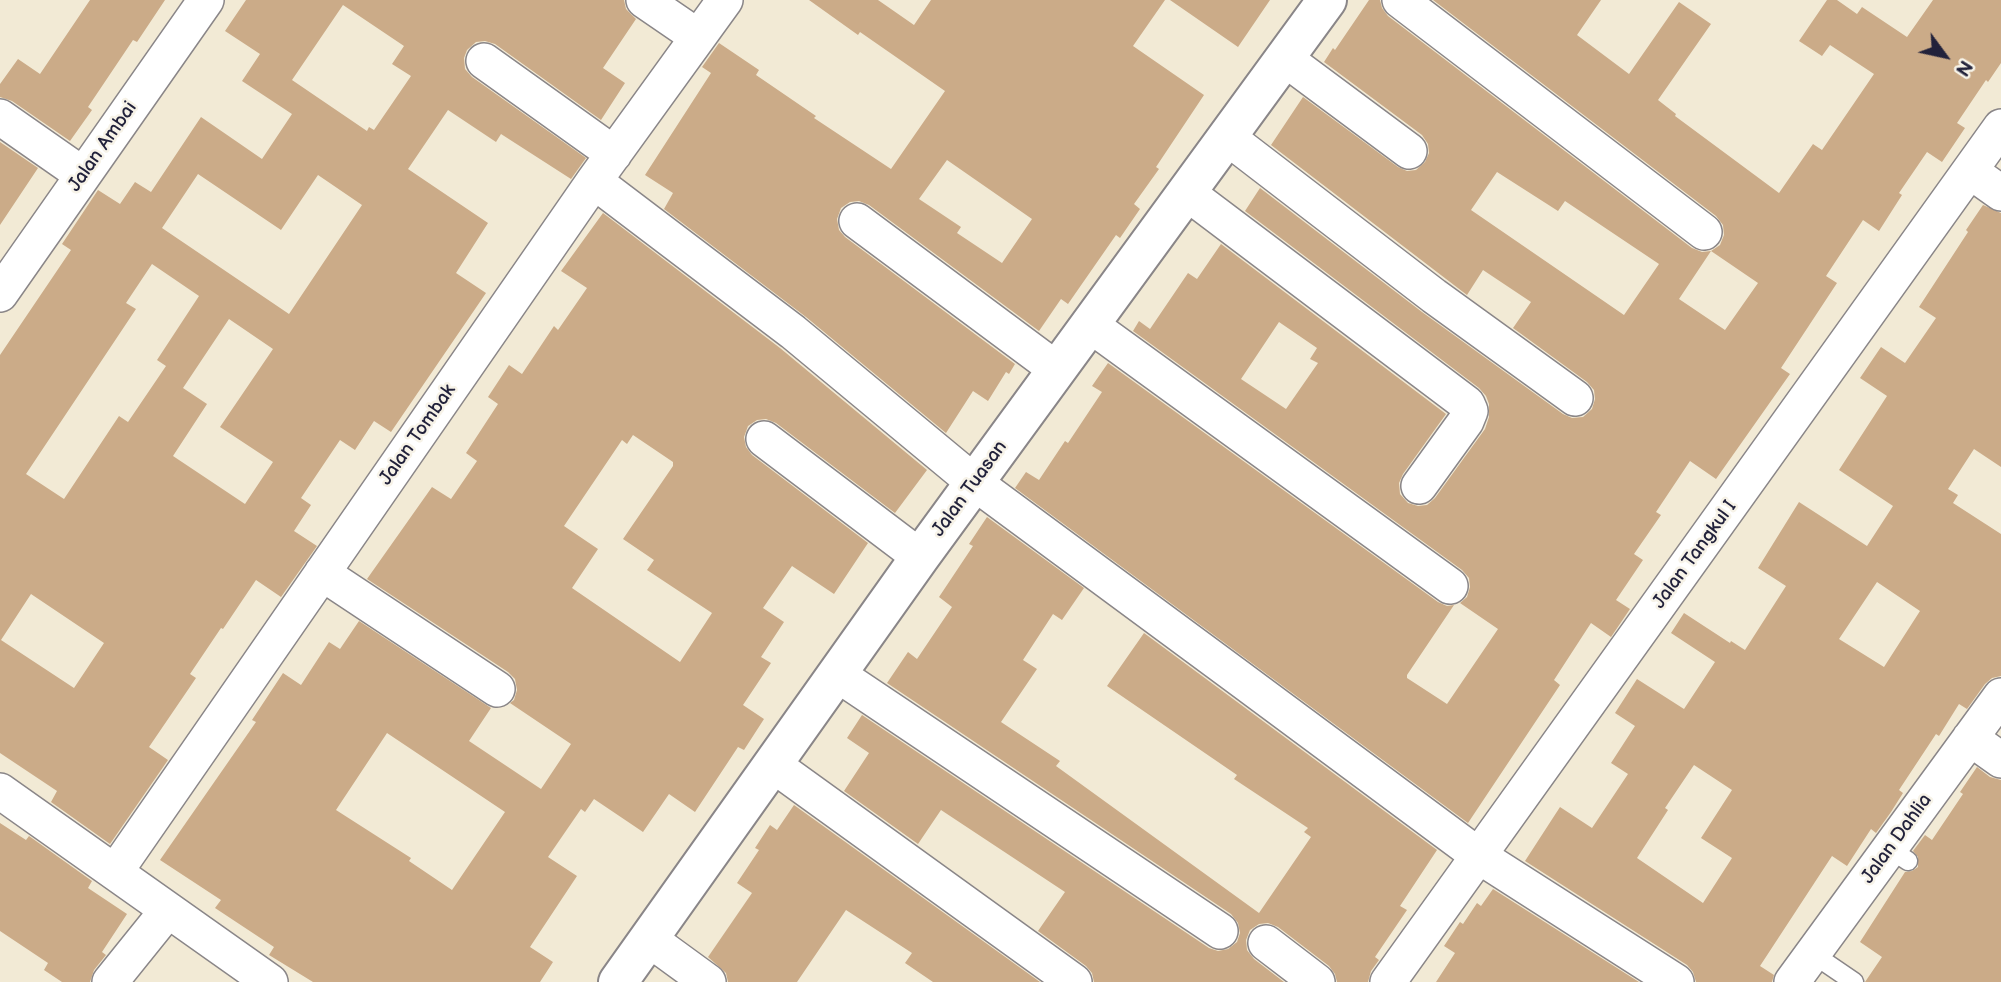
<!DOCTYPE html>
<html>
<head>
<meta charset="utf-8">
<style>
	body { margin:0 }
	#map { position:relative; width:2001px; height:982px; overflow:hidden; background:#f2ead5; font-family:"Balsamiq Sans",sans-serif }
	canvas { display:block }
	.north { position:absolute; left:1910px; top:21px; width:70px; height:70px; -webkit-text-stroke:5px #f7f3e8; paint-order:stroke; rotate:123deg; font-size:19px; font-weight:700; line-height:28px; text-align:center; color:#22223b }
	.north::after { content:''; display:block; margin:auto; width:24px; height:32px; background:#22223b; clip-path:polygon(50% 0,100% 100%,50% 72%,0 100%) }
</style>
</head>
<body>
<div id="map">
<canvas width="2001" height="982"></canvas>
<div class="north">N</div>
</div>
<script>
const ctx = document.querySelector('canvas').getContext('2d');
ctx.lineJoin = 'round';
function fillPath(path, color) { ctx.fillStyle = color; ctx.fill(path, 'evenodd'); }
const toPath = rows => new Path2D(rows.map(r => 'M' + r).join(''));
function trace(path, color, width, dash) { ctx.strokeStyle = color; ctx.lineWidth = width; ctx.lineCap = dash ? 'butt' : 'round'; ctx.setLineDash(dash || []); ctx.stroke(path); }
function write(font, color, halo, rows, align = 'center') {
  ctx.font = font + ' "Balsamiq Sans",sans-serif'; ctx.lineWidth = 5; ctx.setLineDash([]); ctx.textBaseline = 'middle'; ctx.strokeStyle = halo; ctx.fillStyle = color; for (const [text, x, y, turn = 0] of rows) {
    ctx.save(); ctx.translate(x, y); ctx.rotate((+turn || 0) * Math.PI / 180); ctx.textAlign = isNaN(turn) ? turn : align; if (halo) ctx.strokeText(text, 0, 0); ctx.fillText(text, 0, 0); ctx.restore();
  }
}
fillPath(toPath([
	[90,0,165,0,137,42,133,40,88,107,92,110,70,141,12,101,0,97,0,84,18,59,40,74],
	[246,0,624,0,626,9,636,19,603,68,625,83,601,120,495,44,485,41,476,42,467,50,464,58,465,69,472,77,586,158,571,179,501,134,496,142,448,110,408,169,488,223,456,273,486,293,391,432,374,421,355,450,340,440,301,498,311,505,294,531,317,546,281,597,256,580,223,629,221,628,190,674,196,678,149,747,168,760,110,844,51,802,57,791,0,753,0,355,71,250,62,244,98,190,120,204,135,182,151,192,201,117,262,159,292,114,242,81,260,54,225,31],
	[343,5,404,46,392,64,411,76,374,130,369,127,367,131,292,80],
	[198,174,281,230,318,175,362,205,289,314,162,228],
	[152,264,199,296,157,360,166,366,128,422,119,416,64,499,26,474,136,309,126,303],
	[229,319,273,349,220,427,273,462,245,504,173,456,207,404,183,388],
	[31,594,104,643,74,688,1,640],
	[809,0,878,0,914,25,931,0,1165,0,1133,46,1204,95,1156,167,1159,169,1134,204,1140,209,1120,238,1116,235,1068,304,1061,299,1039,331,869,205,859,201,850,202,841,208,837,219,839,230,845,237,1015,364,1009,374,1006,372,988,401,973,391,946,433,806,317,664,209,673,193,645,175,711,73,702,67,719,43,759,70,756,75,816,116,814,118,891,169,945,91,860,32,858,35],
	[947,160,1032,219,1002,263,957,233,961,227,919,199],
	[1170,0,1270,0,1238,47],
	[1369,0,1380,0,1382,8,1388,16,1692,248,1702,252,1711,251,1720,245,1724,235,1723,225,1716,216,1433,0,1601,0,1577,35,1629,74,1679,2,1711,24,1658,100,1676,114,1675,116,1779,193,1813,144,1822,150,1874,74,1830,45,1822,56,1799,41,1827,0,1837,0,1857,14,1862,7,1907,37,1933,0,2001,0,2001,63,1988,82,1986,80,1957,123,1965,128,1942,162,1927,152,1899,193,1902,195,1879,231,1863,220,1826,276,1837,283,1781,368,1790,374,1716,479,1690,461,1656,512,1661,515,1634,554,1643,560,1616,600,1630,609,1611,637,1591,623,1554,680,1560,685,1468,823,1015,488,1026,472,1039,480,1065,441,1068,443,1102,392,1092,386,1108,363,1438,602,1447,606,1454,605,1407,675,1407,678,1447,704,1498,629,1460,603,1467,597,1470,587,1469,578,1462,570,1133,331,1139,321,1150,329,1188,273,1197,279,1221,244,1446,414,1403,474,1399,483,1400,494,1408,503,1418,506,1427,505,1435,498,1485,429,1489,417,1489,404,1486,396,1479,388,1245,211,1260,188,1422,312,1563,414,1572,418,1583,417,1592,409,1595,399,1594,390,1587,382,1513,328,1531,302,1483,270,1467,295,1271,145,1303,97,1398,167,1407,171,1416,170,1425,162,1429,153,1428,144,1422,135,1324,62,1333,48,1335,50],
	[1497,172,1558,211,1565,201,1659,264,1624,315,1471,210],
	[1711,251,1758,283,1725,330,1679,299],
	[1279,322,1317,348,1310,359,1318,363,1286,409,1241,379],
	[0,142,38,168,0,225],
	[1983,205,2001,213,2001,467,1974,449,1948,489,1958,495,1953,503,2001,534,2001,676,1992,678,1985,684,1967,709,1959,704,1939,736,1936,734,1899,790,1903,793,1891,812,1876,833,1871,829,1847,866,1832,856,1760,966,1774,975,1772,982,1696,982,1693,972,1687,965,1525,861,1560,807,1592,828,1628,774,1611,763,1635,726,1615,713,1637,679,1684,709,1715,662,1671,633,1684,613,1730,643,1731,641,1745,650,1786,586,1758,568,1799,502,1867,546,1893,506,1839,470,1887,396,1860,378,1881,347,1905,363,1936,318,1919,307,1968,232,1966,230],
	[1877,582,1920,611,1884,667,1839,639],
	[1694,765,1732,790,1701,838,1732,858,1703,903,1637,858,1668,810,1665,808],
	[603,213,780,348,927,470,895,513,776,423,766,419,757,420,748,426,744,437,746,447,752,455,868,543,834,594,792,566,763,608,784,622,761,657,771,663,743,705,764,719,744,750,738,747,695,812,669,794,643,832,594,799,585,812,581,809,548,857,577,876,530,947,553,962,540,982,313,982,269,955,274,947,215,908,221,900,160,860,256,722,252,720,283,673,301,685,329,642,340,649,359,621,491,708,469,741,541,789,571,744,510,703,514,700,517,690,515,679,508,672,367,579,432,487,451,499,477,461,466,453,498,404,488,397,509,365,522,374,554,326,558,330,587,288,561,271],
	[633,435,673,462,673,466,623,539,654,560,647,570,712,613,680,662,572,588,598,549,564,526,622,440,627,444],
	[387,733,505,812,452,890,409,861,411,858,336,810],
	[987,517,1084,588,1062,620,1053,614,1023,660,1037,669,1001,722,1060,761,1056,766,1259,913,1311,837,1304,832,1308,828,1234,779,1237,775,1107,686,1144,633,1437,850,1400,906,1407,910,1375,957,1379,960,1371,971,1368,982,1337,982,1335,974,1329,966,1278,927,1268,923,1259,924,1250,930,1246,940,1247,950,1254,959,1284,982,1094,982,1092,973,1086,966,1038,931,1065,892,941,810,918,844,844,791,869,753,847,738,862,715,1209,948,1218,951,1228,949,1237,942,1240,933,1238,923,1231,914,887,683,908,652,917,659,952,607,939,597,973,546,969,544],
	[1977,767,1990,777,2001,780,2001,982,1865,982,1882,957,1860,942,1905,872,1912,871,1918,867,1918,857,1913,851,1925,835,1932,840,1963,794,1960,792],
	[794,805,1040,982,933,982,905,963,912,953,846,910,797,982,728,982,726,973,708,957,752,893,737,883,759,850,755,848,770,825,777,830],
	[0,823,26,840,29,836,92,881,88,888,127,914,102,952,106,955,94,970,90,982,62,982,44,970,48,963,0,931],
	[1493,889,1639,982,1436,982,1455,953,1444,946,1460,922,1463,924,1477,903,1481,906]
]), '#cbab88');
const service = toPath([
	[1890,849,1908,861],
	[1813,954,1854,982]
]);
const minor = toPath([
	[644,0,698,37],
	[1400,0,1704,232],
	[1284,58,1409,151],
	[484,61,614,154],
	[0,117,83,175],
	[1227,137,1434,296,1575,398],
	[1970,171,2001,193],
	[594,181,793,332,975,483,1235,675,1479,856,1676,982],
	[1186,192,1467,404,1470,411,1466,421,1419,486],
	[857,221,1056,369],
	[0,294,206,0],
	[1089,324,1450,586],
	[764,439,920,557],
	[322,573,497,689],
	[837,674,1220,931],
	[1970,738,2001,760],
	[772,764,1074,982],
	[0,791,270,982],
	[115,872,594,181,725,0],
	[649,939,708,982],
	[1266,943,1317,982],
	[110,982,168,910],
	[1388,982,2001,127],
	[1792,982,2001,696]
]);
const tertiary = toPath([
	[618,982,920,557,1327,0]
]);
trace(service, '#8a8688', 21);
trace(minor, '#8a8688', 38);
trace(tertiary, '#8a8688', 42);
trace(service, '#fff', 18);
trace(minor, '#fff', 35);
trace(tertiary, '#fff', 38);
write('19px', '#22223b', '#f7f3e8', [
	["Jalan Ambai",103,147,-55],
	["Jalan Tombak",418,435,-55],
	["Jalan Tuasan",970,489,-54],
	["Jalan Tangkul I",1695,555,-54],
	["Jalan Dahlia",1897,839,-54]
]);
</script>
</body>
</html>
